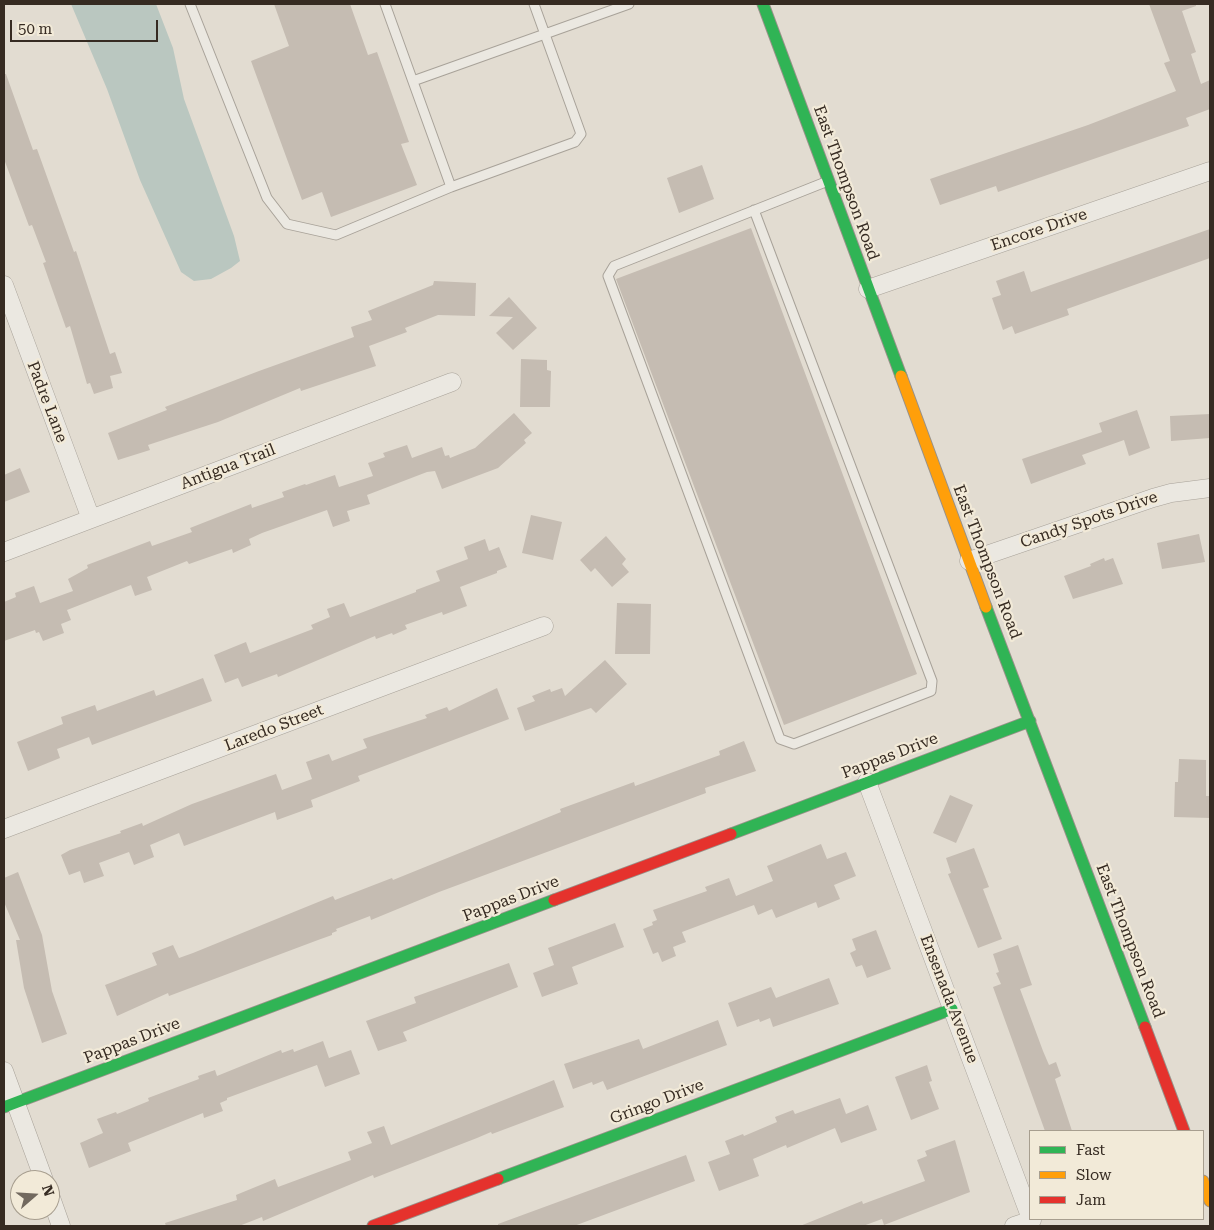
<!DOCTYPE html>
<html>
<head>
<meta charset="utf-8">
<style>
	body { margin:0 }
	#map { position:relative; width:1214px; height:1230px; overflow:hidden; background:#e2dcd1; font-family:"Roboto Serif",serif }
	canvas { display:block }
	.frame { position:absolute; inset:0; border:5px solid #362b22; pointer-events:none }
	.legend { position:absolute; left:1029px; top:1130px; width:175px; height:90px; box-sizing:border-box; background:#f2ead8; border:1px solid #a79e8f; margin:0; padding:6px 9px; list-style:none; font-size:15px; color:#362b22 }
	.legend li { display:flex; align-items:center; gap:10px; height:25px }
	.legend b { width:25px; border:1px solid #a79e8f }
	.north { position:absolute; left:10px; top:1170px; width:50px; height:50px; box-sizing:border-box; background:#f2ead8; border:1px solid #a79e8f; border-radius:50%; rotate:71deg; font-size:14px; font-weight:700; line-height:20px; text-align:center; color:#362b22 }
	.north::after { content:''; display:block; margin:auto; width:18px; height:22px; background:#72695f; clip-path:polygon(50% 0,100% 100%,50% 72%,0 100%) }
	.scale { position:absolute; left:10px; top:20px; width:148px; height:22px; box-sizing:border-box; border:2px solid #362b22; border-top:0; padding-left:6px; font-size:15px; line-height:18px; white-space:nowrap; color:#362b22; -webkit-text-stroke:4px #f2ead8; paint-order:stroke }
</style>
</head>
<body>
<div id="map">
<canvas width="1214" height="1230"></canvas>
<div class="frame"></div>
<ul class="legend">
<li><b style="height:6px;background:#30b455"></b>Fast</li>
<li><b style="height:6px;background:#ff9f0a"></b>Slow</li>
<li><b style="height:6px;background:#e5322d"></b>Jam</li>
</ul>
<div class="north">N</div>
<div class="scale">50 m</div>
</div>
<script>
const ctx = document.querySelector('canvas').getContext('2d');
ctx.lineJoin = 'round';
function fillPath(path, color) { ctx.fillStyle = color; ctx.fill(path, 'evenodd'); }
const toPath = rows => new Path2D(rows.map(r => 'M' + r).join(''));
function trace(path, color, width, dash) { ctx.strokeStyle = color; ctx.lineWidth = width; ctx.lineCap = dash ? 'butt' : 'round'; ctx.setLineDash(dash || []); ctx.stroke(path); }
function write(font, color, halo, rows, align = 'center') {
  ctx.font = font + ' "Roboto Serif",serif'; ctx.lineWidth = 4.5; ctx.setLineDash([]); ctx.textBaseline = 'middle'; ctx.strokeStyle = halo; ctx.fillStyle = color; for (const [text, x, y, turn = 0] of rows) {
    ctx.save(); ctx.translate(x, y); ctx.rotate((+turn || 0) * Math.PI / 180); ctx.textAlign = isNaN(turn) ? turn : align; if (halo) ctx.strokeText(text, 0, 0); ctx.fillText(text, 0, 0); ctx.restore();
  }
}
fillPath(toPath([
	[71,4,156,4,173,48,184,99,234,236,240,261,231,268,211,279,194,281,181,272,140,180,107,89]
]), '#bac7c0');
fillPath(toPath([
	[274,4,350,4,368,55,377,52,409,142,401,144,417,185,331,217,322,192,302,200,251,61,289,46],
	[1149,4,1196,4,1196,6,1182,11,1196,52,1191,54,1201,84,1210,80,1210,109,1186,118,1189,126,998,192,996,186,940,205,930,179,1088,125,1176,91,1164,63,1170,61],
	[4,74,6,74,33,150,37,149,74,252,76,251,110,354,115,352,122,373,110,376,113,388,94,394,90,383,87,384,70,326,66,328,50,283,43,263,46,262,32,225,29,226,4,159],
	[702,165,714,199,679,213,667,178],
	[751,228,917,674,784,725,616,279],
	[1210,229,1210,258,1067,309,1069,315,1015,334,1012,326,1003,330,992,298,1001,295,996,281,1024,271,1031,292],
	[434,281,476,283,475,316,438,315,405,328,407,332,369,346,376,366,301,391,300,388,218,422,148,445,150,450,118,460,108,433,167,410,165,407,259,371,354,337,351,327,372,320,368,311,433,285],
	[509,297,537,328,513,350,496,333,513,317,489,316],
	[521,359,547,360,547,370,551,371,550,407,520,407],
	[1137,410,1150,448,1129,456,1124,440,1082,455,1086,464,1031,484,1022,459,1102,432,1099,423],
	[514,413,532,433,524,440,526,443,498,468,442,489,435,471,427,472,367,495,370,504,347,511,350,521,333,527,327,510,262,533,249,539,251,545,233,553,232,549,189,564,187,561,147,577,152,590,135,596,131,585,67,610,71,620,61,624,64,633,43,641,39,632,36,633,35,630,4,641,4,602,16,597,15,593,34,586,40,603,73,591,68,579,88,568,87,565,150,541,152,546,192,532,190,528,251,504,252,508,284,497,282,492,305,484,306,485,335,475,339,487,373,476,368,463,385,457,383,453,407,445,412,458,442,447,445,456,449,455,450,458,475,448],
	[1210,414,1210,438,1171,441,1170,416],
	[20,468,30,492,4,502,4,475],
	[531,515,562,522,553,560,522,553],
	[1199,534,1205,562,1162,569,1157,543],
	[606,536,626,559,622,564,629,572,612,587,595,568,591,572,580,560],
	[485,539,489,551,499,547,507,567,497,571,497,573,460,587,467,606,443,615,442,612,405,625,407,629,393,635,392,633,376,639,375,636,278,677,277,674,242,687,238,678,225,683,214,655,246,642,250,653,313,629,311,625,330,617,327,609,344,603,350,617,416,592,416,590,440,581,436,571,468,559,464,547],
	[1104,558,1105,561,1113,558,1123,584,1073,599,1064,576,1091,566,1090,564],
	[617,603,651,604,650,654,615,654],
	[605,660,627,684,596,713,591,708,525,731,517,708,535,701,532,696,550,689,551,692,562,688,565,696],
	[203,678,212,701,92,745,89,737,57,749,60,758,28,771,17,742,63,724,61,717,95,705,97,711,154,690,156,696],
	[497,688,509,719,358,776,360,781,311,800,313,807,277,820,275,812,184,846,179,833,150,845,154,857,134,865,129,852,99,863,104,876,84,883,80,871,69,875,61,855,70,850,121,833,120,831,142,823,143,826,192,804,276,774,282,790,312,779,306,762,329,754,332,761,367,748,363,739,427,718,425,715,447,707,449,711],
	[744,741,756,771,705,788,706,793,439,892,371,920,370,916,336,929,337,931,332,933,332,935,318,940,169,996,168,993,117,1016,105,985,157,965,152,953,173,945,179,958,193,953,333,896,335,900,392,878,393,880,561,812,560,809,634,782,635,786,720,755,719,751],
	[1179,759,1206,760,1206,796,1210,796,1210,818,1174,817,1175,782,1178,782],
	[950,795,973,805,956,843,933,833],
	[821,844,827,859,846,852,856,876,834,885,840,899,818,908,816,902,776,918,772,909,758,915,754,905,682,932,686,942,673,947,676,956,662,962,658,952,653,954,643,929,653,925,652,922,657,920,653,910,707,891,705,887,729,878,736,896,773,881,767,866],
	[974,848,989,887,983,889,1002,939,978,948,948,874,951,873,946,858],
	[18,872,42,935,52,991,67,1034,42,1043,24,988,16,940,20,940,4,902,4,878],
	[615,923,624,947,572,967,578,984,542,997,533,973,554,965,548,948],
	[876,930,891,969,867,978,862,965,856,967,850,953,856,950,852,939],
	[1018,945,1032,985,1020,989,1043,1051,1049,1065,1056,1062,1061,1076,1055,1079,1072,1131,1045,1131,993,987,1001,984,996,973,999,972,993,954],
	[509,963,518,987,403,1032,407,1041,378,1051,366,1021,416,1003,414,997],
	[829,978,839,1004,773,1027,770,1018,760,1022,759,1019,737,1027,728,1003,771,987,776,998],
	[718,1020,727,1045,607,1090,603,1081,593,1085,592,1082,573,1089,564,1064,639,1039,643,1049],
	[323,1041,329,1058,351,1050,360,1074,325,1087,317,1065,227,1098,227,1100,220,1103,223,1111,204,1118,203,1113,128,1143,131,1151,89,1168,80,1143,103,1133,97,1119,116,1112,117,1114,149,1101,148,1098,199,1079,198,1076,215,1070,217,1076,281,1050,282,1053,293,1049,294,1052],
	[927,1065,932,1081,929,1082,939,1109,911,1120,895,1077],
	[554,1080,564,1107,492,1134,491,1132,477,1138,374,1178,373,1175,263,1221,262,1217,239,1226,166,1226,165,1223,237,1200,236,1195,275,1179,278,1187,351,1160,348,1152,372,1143,367,1132,384,1126,391,1145],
	[840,1098,846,1114,868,1105,877,1130,841,1143,835,1128,787,1148,786,1145,753,1159,759,1176,719,1191,708,1162,730,1154,725,1141,743,1134,744,1136,777,1122,775,1117,793,1110,795,1114],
	[955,1140,970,1192,884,1225,882,1219,863,1226,800,1226,862,1201,863,1204,925,1181,917,1160,927,1156,925,1151],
	[686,1155,695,1181,574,1226,498,1226,498,1224]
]), '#c5bcb2');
const lane = toPath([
	[190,4,267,198,287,224,336,235,451,187],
	[385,4,451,187,575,142,581,134,534,4],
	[413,81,629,4],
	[754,210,932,681,931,691,794,744,780,739,608,276,614,266,828,181]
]);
const street = toPath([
	[4,285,91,519],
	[868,289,1210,171],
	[4,552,452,382],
	[969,561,1153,498,1171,493,1210,488],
	[867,782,1030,1216],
	[4,829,544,626],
	[4,1071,44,1180],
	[50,1195,61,1226],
	[1014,1226,1032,1220]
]);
const fast = toPath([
	[763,4,901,376],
	[986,607,1145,1027],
	[731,834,1030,721],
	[4,1107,554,900],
	[498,1179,952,1009]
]);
const slow = toPath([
	[901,376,986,607],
	[1203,1181,1210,1201]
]);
const jam = toPath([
	[554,900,731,834],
	[1145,1027,1184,1131],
	[373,1226,498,1179]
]);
trace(lane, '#a8a299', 11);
trace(street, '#a8a299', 19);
trace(fast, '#989189', 13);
trace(slow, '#989189', 13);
trace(jam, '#989189', 13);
trace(lane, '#ebe8e1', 9);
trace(street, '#ebe8e1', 18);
trace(fast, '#30b455', 11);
trace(slow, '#ff9f0a', 11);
trace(jam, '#e5322d', 11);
write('16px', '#362b22', '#f2ead8', [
	["East Thompson Road",846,183,70],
	["Encore Drive",1039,230,-19],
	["Padre Lane",47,402,69],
	["Antigua Trail",228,467,-21],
	["Candy Spots Drive",1089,520,-19],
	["East Thompson Road",987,562,69],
	["Laredo Street",274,728,-21],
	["Pappas Drive",890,756,-21],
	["Pappas Drive",511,899,-21],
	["East Thompson Road",1130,941,69],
	["Ensenada Avenue",949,999,69],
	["Pappas Drive",132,1041,-21],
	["Gringo Drive",657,1102,-21]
]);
</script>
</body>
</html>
